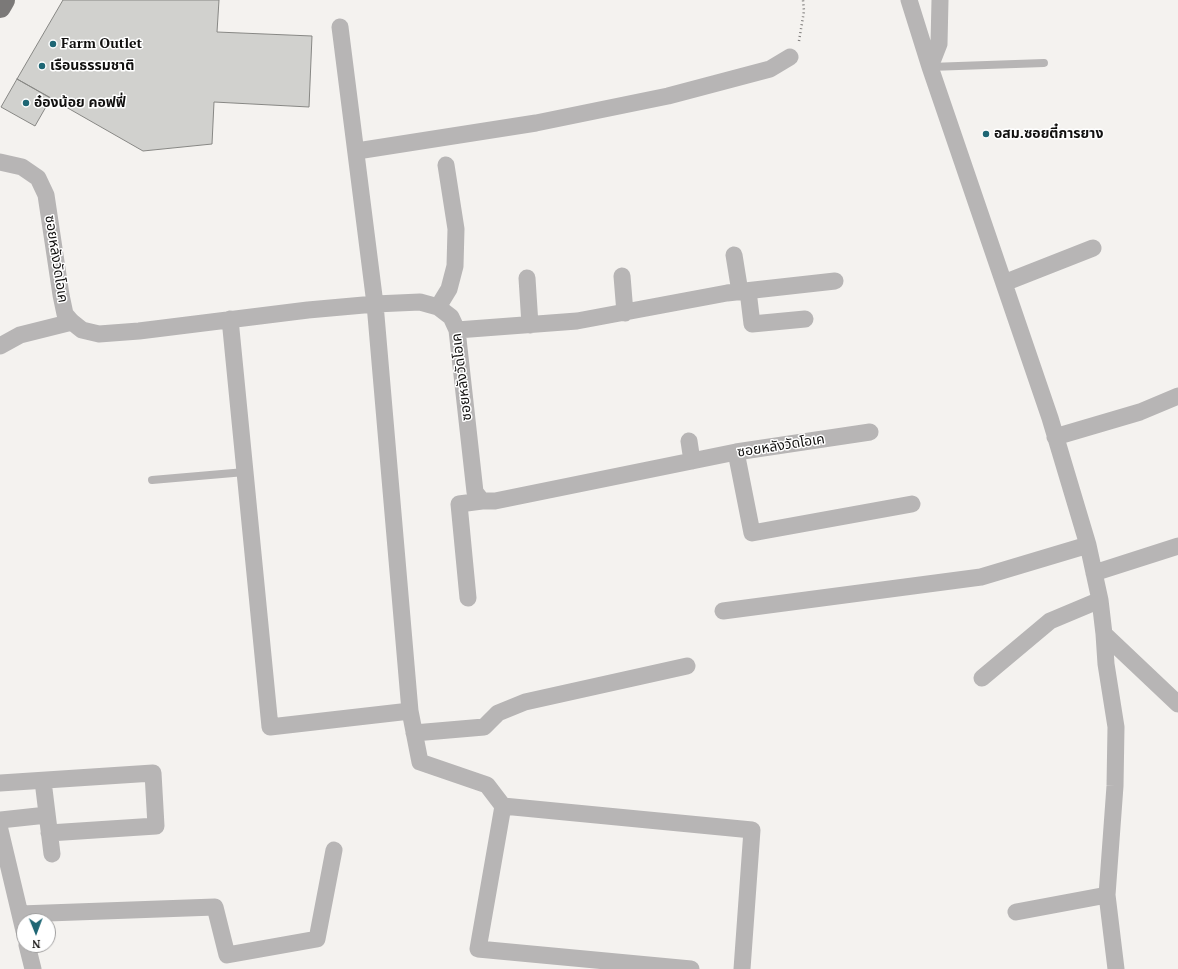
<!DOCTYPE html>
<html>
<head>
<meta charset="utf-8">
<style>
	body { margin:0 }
	#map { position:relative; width:1178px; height:969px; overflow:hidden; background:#f4f2ef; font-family:"PT Serif",serif }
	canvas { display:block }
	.north { position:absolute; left:16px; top:913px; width:40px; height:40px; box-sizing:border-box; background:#fff; border:1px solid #a09f9f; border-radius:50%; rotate:179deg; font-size:11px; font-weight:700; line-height:16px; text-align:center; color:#11100f }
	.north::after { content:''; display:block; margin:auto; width:14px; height:18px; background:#1e6674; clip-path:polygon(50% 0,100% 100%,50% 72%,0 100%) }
</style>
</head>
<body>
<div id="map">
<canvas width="1178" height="969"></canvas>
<div class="north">N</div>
</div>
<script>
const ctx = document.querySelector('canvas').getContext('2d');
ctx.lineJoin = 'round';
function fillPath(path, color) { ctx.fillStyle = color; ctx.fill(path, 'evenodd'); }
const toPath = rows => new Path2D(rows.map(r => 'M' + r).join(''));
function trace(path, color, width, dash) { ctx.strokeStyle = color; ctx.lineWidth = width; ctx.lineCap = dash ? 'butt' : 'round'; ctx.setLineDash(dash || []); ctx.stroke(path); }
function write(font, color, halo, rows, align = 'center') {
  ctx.font = font + ' "PT Serif","Noto Sans Thai",serif'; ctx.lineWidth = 3; ctx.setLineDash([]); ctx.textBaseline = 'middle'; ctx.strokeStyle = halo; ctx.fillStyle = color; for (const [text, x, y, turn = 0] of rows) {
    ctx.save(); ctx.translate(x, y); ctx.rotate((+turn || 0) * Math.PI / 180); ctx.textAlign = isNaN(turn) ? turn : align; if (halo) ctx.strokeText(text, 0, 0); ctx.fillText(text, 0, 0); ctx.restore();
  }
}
const building = toPath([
	[63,0,219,0,217,32,312,36,309,107,214,102,212,144,143,151,17,79,63,0],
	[17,79,51,98,35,126,1,107,17,79]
]);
fillPath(building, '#d1d1ce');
trace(building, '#878784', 1);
trace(toPath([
	[799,41,804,11,803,0]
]), '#7d7b7a', 2.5, [1, 3]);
trace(toPath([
	[930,67,1044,63],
	[152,480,245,472]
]), '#b7b5b5', 8);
trace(toPath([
	[909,0,930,67,1050,418,1088,545,1100,600,1104,634,1178,704],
	[340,27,375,304,410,711,420,762,487,785,503,806,478,949,691,969],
	[930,67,939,44,940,0],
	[357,151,536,123,668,96,770,69,790,57],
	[0,162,22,167,38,178,46,195,61,295,65,314,72,322,82,330,99,334,139,331,308,310,375,304,420,302,438,307,451,317,457,330,475,492,482,501,495,501,736,452,870,432],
	[734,255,740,292],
	[622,276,625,313],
	[527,278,530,325],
	[1004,283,1093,248],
	[748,291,752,324,805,319],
	[438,307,449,289,455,266,456,229,446,165],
	[230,319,270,727,410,711],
	[457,330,577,321,727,293,835,281],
	[0,346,20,335,72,322],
	[1055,437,1140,412,1178,396],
	[689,441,692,461],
	[736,452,752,533,912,504],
	[1094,573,1178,546],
	[468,598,459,504,482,501],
	[723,611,981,577,1088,545],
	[1104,634,1106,664,1116,727,1115,786,1107,895,1116,969],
	[982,678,1050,621,1100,600],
	[414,733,484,727,498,713,525,702,687,666],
	[43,781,52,854],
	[0,783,153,773,156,826,49,833],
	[503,806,752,830,742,969],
	[0,820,47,815],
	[0,830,24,931],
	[1016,912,1107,895],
	[20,914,215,907,227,955,317,939,334,850],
	[27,945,33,969]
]), '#b7b5b5', 17);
trace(toPath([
	[0,7,4,0]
]), '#7b7978', 22);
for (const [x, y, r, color] of [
	[53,44,4,"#1e6674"],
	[42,66,4,"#1e6674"],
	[26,103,4,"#1e6674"],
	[986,134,4,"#1e6674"]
]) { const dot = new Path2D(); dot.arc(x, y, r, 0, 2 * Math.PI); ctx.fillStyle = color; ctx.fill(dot); trace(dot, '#fff', 1.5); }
write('bold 14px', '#11100f', '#fff', [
	["Farm Outlet",61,44],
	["เรือนธรรมชาติ",50,66],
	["อ๋องน้อย คอฟฟี่",34,103],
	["อสม.ซอยตี๋การยาง",994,134]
], 'left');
write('14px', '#11100f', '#fff', [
	["ซอยหลังวัดโอเค",56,259,81],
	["ซอยหลังวัดโอเค",462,377,-97],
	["ซอยหลังวัดโอเค",781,446,-9]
]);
</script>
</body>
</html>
